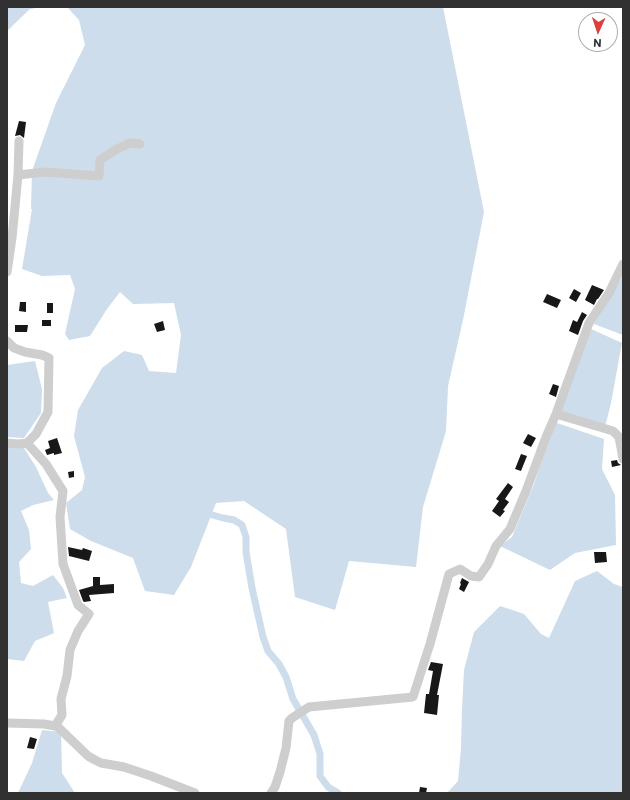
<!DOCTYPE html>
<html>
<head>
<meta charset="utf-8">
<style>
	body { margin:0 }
	#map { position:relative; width:630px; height:800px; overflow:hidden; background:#fff; font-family:Commissioner,sans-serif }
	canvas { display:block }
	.frame { position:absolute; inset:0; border:8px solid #313131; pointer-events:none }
	.north { position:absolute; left:578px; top:12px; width:40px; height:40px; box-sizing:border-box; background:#fff; border:1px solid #adadad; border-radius:50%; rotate:183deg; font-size:11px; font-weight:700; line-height:16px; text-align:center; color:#313131 }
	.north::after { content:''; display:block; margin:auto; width:14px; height:18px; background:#dc3f3f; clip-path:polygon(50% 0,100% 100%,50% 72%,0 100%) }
</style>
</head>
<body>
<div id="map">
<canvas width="630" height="800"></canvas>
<div class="frame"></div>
<div class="north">N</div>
</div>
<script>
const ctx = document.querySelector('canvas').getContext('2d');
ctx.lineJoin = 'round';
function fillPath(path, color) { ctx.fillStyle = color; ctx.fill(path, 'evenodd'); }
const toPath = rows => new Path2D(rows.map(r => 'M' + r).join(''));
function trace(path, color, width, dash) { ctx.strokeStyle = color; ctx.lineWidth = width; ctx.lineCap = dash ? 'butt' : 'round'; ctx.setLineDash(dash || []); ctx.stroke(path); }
fillPath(toPath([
	[7,7,42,7,30,9,7,31],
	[67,7,443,7,484,212,463,320,448,386,446,431,423,507,416,567,349,561,335,610,295,597,286,529,244,501,216,503,191,567,174,595,145,591,133,558,91,541,70,529,66,503,82,490,85,477,74,436,78,410,102,368,124,351,142,355,149,371,176,373,181,335,174,303,133,304,120,292,107,309,90,336,69,340,65,334,75,289,70,275,42,276,22,269,32,209,31,209,32,171,56,103,85,45,79,20],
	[623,276,623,335,594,324],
	[589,328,622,343,611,403,605,427,558,412],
	[35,361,42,389,41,413,24,438,7,437,7,365],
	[554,422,604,439,602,469,615,495,616,545,575,553,550,570,500,546,512,537,534,484],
	[7,447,24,448,36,467,48,493,54,500,33,505,21,511,29,530,31,549,19,562,21,583,33,586,53,575,63,588,67,598,48,602,54,633,35,641,24,661,7,659],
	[597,571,614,584,623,587,623,793,447,793,458,781,461,748,462,709,464,670,474,632,500,606,524,614,541,634,549,638,575,581],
	[42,730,61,732,62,773,75,793,18,793,32,763]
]), '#cdddeb');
trace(toPath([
	[204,516,209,514,223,518,234,520,242,525,246,537,246,552,252,588,263,637,268,651,279,664,286,677,293,699,314,735,320,754,320,776,328,787,338,793]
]), '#cdddeb', 7);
fillPath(toPath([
	[19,121,26,122,24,138,20,135,15,136],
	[592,285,604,290,598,299,597,299,594,305,585,300],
	[574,289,581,293,576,302,569,298],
	[547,294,561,300,557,308,543,302],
	[20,302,26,302,26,312,19,311],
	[47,303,53,303,53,313,47,313],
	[582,312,587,315,583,321,578,335,569,331,573,320,577,322],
	[42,320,51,320,51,326,42,326],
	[163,321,165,330,157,332,154,324],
	[15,325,28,325,27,332,15,332],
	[553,384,559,386,556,397,549,394],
	[528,434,536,438,531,447,523,443],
	[57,438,62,453,54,455,54,453,47,455,45,450,50,448,48,441],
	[521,454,527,456,521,471,515,469],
	[617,460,618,463,621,465,612,467,611,461],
	[74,471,74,477,69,478,68,472],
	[508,483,513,487,505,499,509,502,503,510,505,511,500,517,492,511,499,501,496,499],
	[68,547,82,550,83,548,92,551,89,561,69,556],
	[594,552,606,552,607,562,595,563],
	[93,577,100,577,100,585,114,584,114,593,89,595,91,601,84,602,83,601,79,590,93,586],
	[462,578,469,582,464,592,459,589,461,584,460,583],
	[431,662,443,664,437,695,439,695,437,715,424,713,426,694,429,694,433,671,428,670],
	[30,737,37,739,34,749,27,748],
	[420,787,427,788,426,793,419,793]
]), '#181818');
trace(toPath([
	[18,175,45,172,99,176,100,160,117,149,130,143,140,144],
	[7,272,12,238,18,175,19,141],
	[7,341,14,348,25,352,42,355,49,358,48,412,36,434,27,443,18,444,7,443],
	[556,414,613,431,619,437,623,459],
	[27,443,46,464,63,491,60,517,63,564,78,605,89,614,78,631,70,650,67,676,61,699,62,715,55,726],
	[7,723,44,724,55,726,59,728,88,756,95,760,101,763,124,767,151,776,195,793],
	[271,793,275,787,280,772,286,748,289,721,292,718,309,707,413,697,430,644,449,574,460,569,471,576,479,577,488,564,496,546,510,529,526,491,546,437,556,414,589,323,609,293,623,264]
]), '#cecece', 9);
</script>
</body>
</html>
